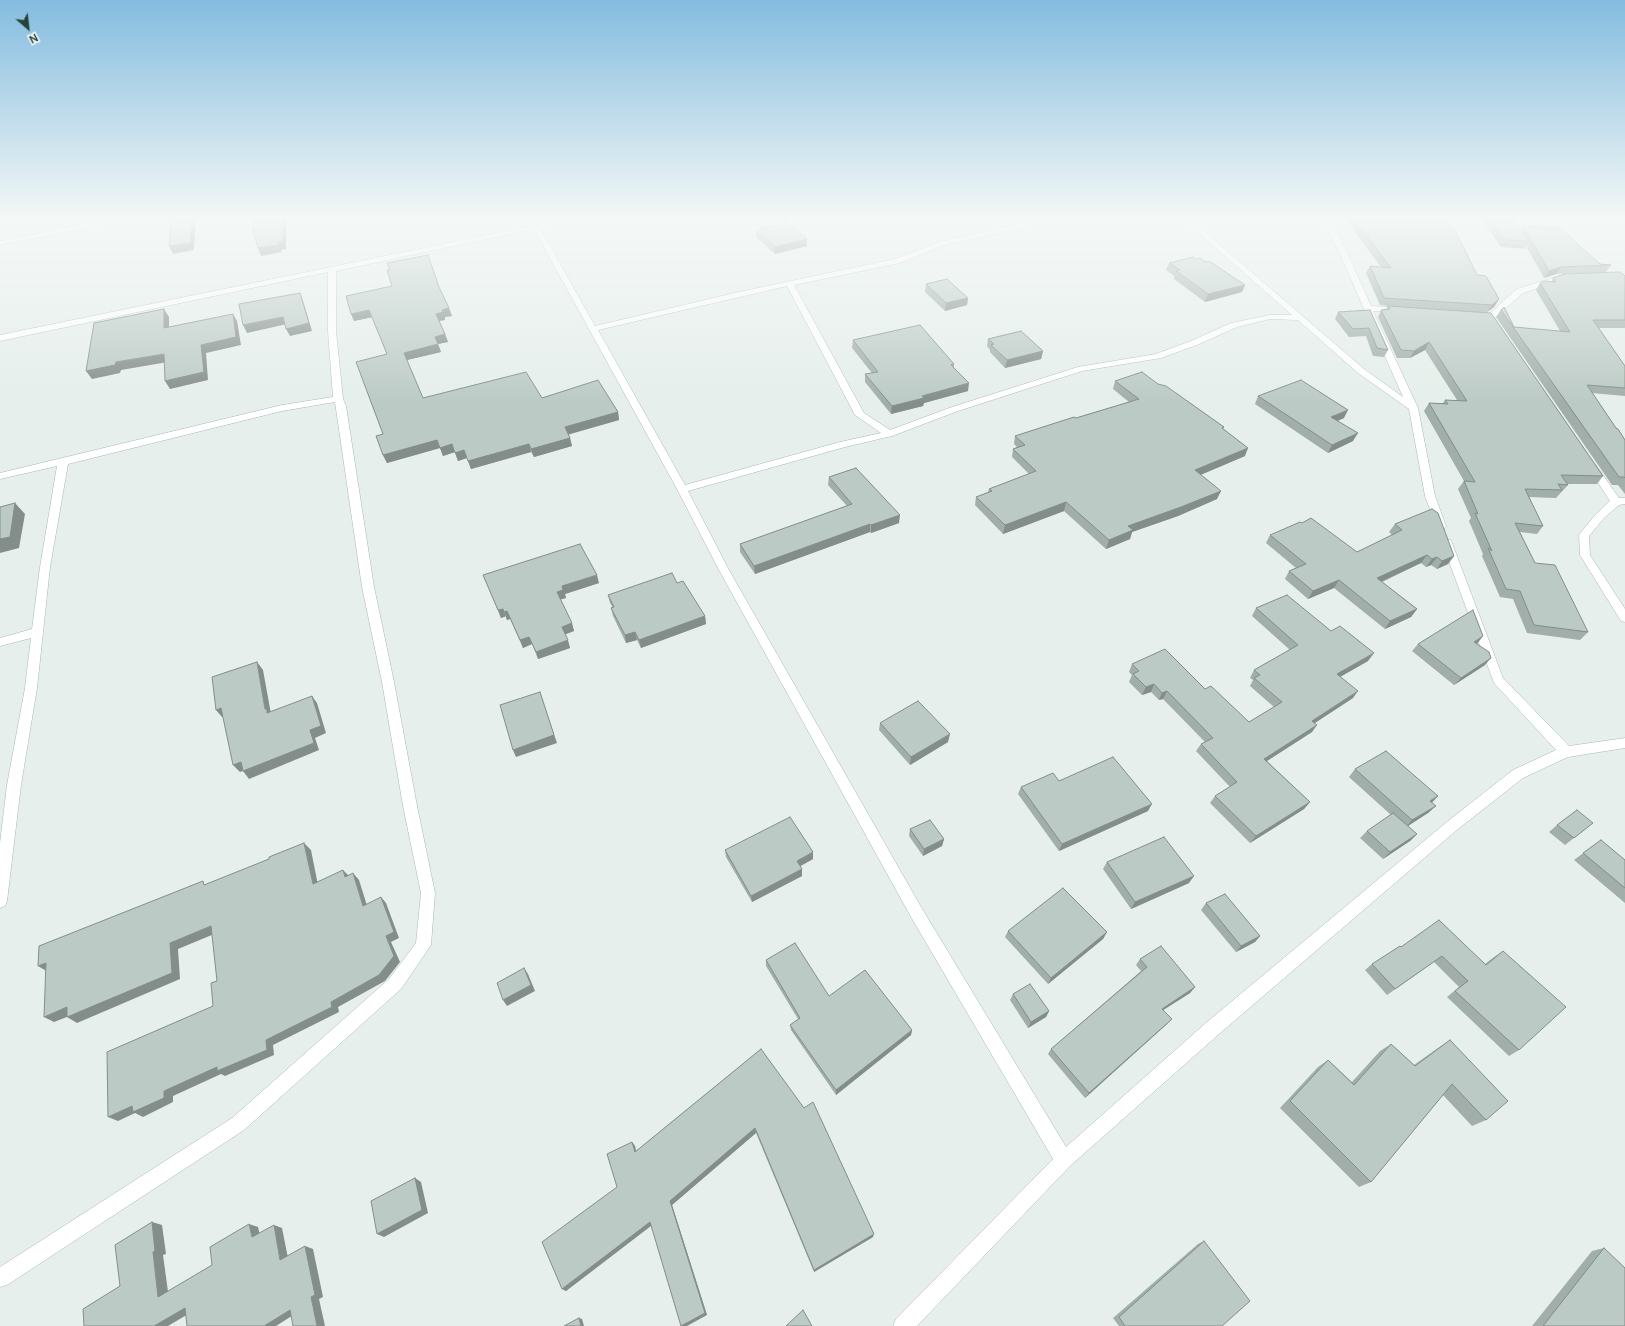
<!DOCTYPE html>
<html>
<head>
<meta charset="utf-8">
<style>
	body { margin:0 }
	#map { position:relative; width:1625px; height:1326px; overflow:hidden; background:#e6efeb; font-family:"DM Sans",sans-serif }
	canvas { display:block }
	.north { position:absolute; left:8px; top:8px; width:40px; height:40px; -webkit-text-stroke:3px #f7fbf9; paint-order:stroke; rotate:152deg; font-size:11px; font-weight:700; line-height:16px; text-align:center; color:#24423a }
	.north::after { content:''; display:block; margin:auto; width:14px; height:18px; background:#24423a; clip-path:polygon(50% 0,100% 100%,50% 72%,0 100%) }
</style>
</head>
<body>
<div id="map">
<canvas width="1625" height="1326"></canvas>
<div class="north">N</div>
</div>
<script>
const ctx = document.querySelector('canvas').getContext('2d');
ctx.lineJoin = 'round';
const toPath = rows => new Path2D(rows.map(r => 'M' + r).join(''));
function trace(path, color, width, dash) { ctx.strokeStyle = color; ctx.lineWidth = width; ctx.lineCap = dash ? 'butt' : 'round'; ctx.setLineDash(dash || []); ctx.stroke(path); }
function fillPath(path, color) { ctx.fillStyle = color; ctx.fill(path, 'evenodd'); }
const minor = toPath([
	[111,219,125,219,121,221,0,245,0,241,111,219],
	[565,219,578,219,574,221,540,228,595,326,739,292,895,259,942,241,1044,219,1056,219,1053,221,944,245,900,263,794,285,864,413,890,430,952,407,1078,367,1156,354,1191,341,1231,323,1270,315,1292,315,1183,219,1190,219,1364,369,1403,397,1339,252,1322,219,1329,219,1347,252,1371,306,1403,308,1407,310,1403,312,1373,311,1418,408,1435,496,1446,526,1445,528,1441,529,1437,528,1436,526,1425,496,1409,409,1358,373,1298,320,1270,319,1237,327,1197,345,1161,358,1082,371,958,411,892,436,845,447,688,491,729,570,921,907,1066,1147,1207,1022,1448,821,1513,770,1556,750,1494,683,1442,543,1443,540,1451,540,1452,543,1503,678,1569,746,1625,738,1625,748,1568,757,1523,778,1458,829,1219,1034,1070,1166,917,1326,893,1326,896,1319,1053,1159,911,917,719,570,677,489,534,229,336,271,336,331,343,399,346,406,374,587,394,682,417,806,435,893,431,945,401,989,244,1130,7,1285,0,1287,0,1267,232,1118,389,979,416,943,421,893,403,806,382,682,362,587,335,402,282,411,68,464,50,567,37,688,21,785,7,901,5,906,0,908,0,843,7,785,25,688,31,638,0,646,0,638,32,629,40,567,57,466,0,479,0,473,282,405,333,397,328,331,328,272,0,341,0,335,565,219],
	[787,286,855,415,881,433,840,442,685,485,598,330,787,286],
	[1559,276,1567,276,1571,278,1570,280,1560,280,1523,293,1493,319,1490,319,1486,317,1517,289,1559,276],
	[1592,463,1595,464,1619,498,1625,498,1625,504,1619,505,1604,518,1589,536,1590,555,1625,609,1625,622,1621,621,1580,555,1579,535,1596,514,1610,501,1587,466,1592,463]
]);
trace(minor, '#a8b8b2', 1);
fillPath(minor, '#fff');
fillPath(toPath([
	[1345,219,1445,219,1477,275,1499,299,1494,307,1487,312,1603,476,1597,484,1567,484,1568,485,1556,498,1529,497,1543,526,1537,534,1520,532,1535,563,1588,632,1580,640,1527,633,1513,599,1500,597,1482,556,1483,554,1469,521,1471,518,1458,489,1464,481,1424,411,1429,403,1443,403,1445,400,1457,400,1425,350,1410,358,1397,358,1378,317,1381,310,1386,309,1388,306,1380,305,1366,273,1370,266,1381,267],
	[1481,219,1512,219,1520,230,1523,226,1600,264,1611,265,1606,272,1625,276,1625,328,1599,328,1625,366,1625,396,1592,393,1616,428,1625,440,1625,494,1618,485,1612,485,1496,317,1501,310,1514,327,1560,331,1536,290,1540,283,1551,282,1553,278,1565,274,1556,274,1544,278,1526,246,1525,249,1501,247],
	[756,230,807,239,807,246,775,254,756,237],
	[1196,259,1206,262,1245,285,1242,292,1205,302,1174,279,1174,276,1166,270,1169,263],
	[926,284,968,298,967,305,945,311,925,292],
	[439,287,449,308,452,316,445,317,445,320,439,321,445,334,448,342,438,344,441,352,407,360,423,398,542,398,618,412,619,420,568,434,570,438,572,446,534,457,531,452,471,469,467,458,458,461,455,452,443,456,440,448,387,463,383,455,383,434,387,354,372,317,354,321],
	[1370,310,1388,350,1384,357,1373,356,1366,336,1349,337,1335,319,1338,312],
	[988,339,1043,351,1041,359,1005,368,990,352,990,350,987,346],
	[853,340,954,364,954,368,968,391,924,403,923,406,891,414,865,382,865,374,872,373,852,348],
	[1115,381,1158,384,1224,427,1223,429,1245,456,1200,475,1217,499,1178,516,1132,532,1130,539,1106,549,1064,511,1003,534,975,505,976,497,988,492,989,489,1029,474,1012,457,1013,449,1017,447,1014,444,1015,436,1076,418,1129,402,1113,389],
	[1258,396,1344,418,1338,421,1353,441,1328,453,1255,404],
	[829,477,899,523,871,533,870,532,755,574,740,552,740,544,847,506,828,485],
	[1395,524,1454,556,1448,564,1437,569,1431,565,1426,567,1421,563,1382,582,1417,609,1411,617,1385,629,1334,588,1308,599,1285,579,1289,571,1296,568,1266,543,1270,535,1357,552,1392,535,1389,532],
	[483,575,599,583,565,594,566,598,560,599,574,631,565,634,570,648,538,659,532,644,523,648,510,619,507,620,506,616,501,618],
	[677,583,705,616,706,624,641,648,637,640,626,643,613,616,611,608,613,608,610,603,608,595],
	[1256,608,1331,631,1368,661,1340,677,1353,698,1315,723,1312,732,1267,761,1310,802,1304,809,1250,843,1210,803,1215,796,1230,787,1196,751,1201,744,1205,742,1163,699,1159,700,1151,692,1142,695,1129,682,1132,675,1129,672,1132,664,1205,689,1249,722,1274,707,1250,686,1253,680,1250,678,1254,670,1290,650,1252,616],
	[1418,644,1477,644,1485,665,1454,685,1412,651],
	[880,723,948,742,910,765,879,730],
	[1355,769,1438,796,1432,803,1436,806,1428,813,1407,826,1417,834,1410,841,1383,859,1360,838,1367,831,1391,815,1349,777],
	[1059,781,1148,811,1059,851,1018,794,1021,787],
	[1593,823,1565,845,1549,832,1557,825],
	[910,829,944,839,942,846,923,856,909,836],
	[1601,840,1625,860,1625,903,1574,860],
	[725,850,813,859,800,866,802,869,802,876,752,902,726,857],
	[1107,862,1189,883,1131,909,1103,869],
	[1206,903,1260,936,1255,942,1236,952,1201,910],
	[1008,931,1107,932,1103,939,1048,984,1005,937],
	[1401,947,1485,964,1494,957,1503,951,1519,1050,1509,1056,1447,997,1459,987,1434,962,1387,995,1365,970,1372,964],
	[1140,959,1195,987,1190,993,1163,1010,1167,1024,1085,1098,1048,1054,1051,1049,1141,971,1136,965],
	[766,960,829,996,912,1030,911,1035,836,1095,791,1030,790,1025,798,1019,766,966],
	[1013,994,1049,1011,1046,1017,1028,1028,1010,1000],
	[1450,1040,1486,1120,1472,1126,1443,1095,1371,1182,1359,1187,1280,1108,1318,1067,1328,1060,1352,1082,1380,1051,1391,1044,1414,1065,1438,1048],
	[761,1049,873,1237,814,1272,756,1133,672,1205,707,1315,651,1226,566,1291,562,1289,617,1187,632,1142,635,1146,636,1151],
	[1204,1241,1222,1326,1119,1326,1113,1318,1198,1244],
	[1604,1248,1625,1326,1532,1326,1592,1251]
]), '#a1aea9');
fillPath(toPath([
	[192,219,196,219,194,250,173,254,169,246],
	[283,219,286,219,286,249,281,250,282,252,261,256,258,248,278,242],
	[807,239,807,246,775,254,775,247],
	[1561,267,1556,274,1544,278,1549,271],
	[1245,285,1242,292,1205,302,1208,294],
	[300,293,303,301,312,331,290,336,286,329],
	[968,298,967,305,945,311,946,303],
	[1499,299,1494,307,1487,312,1492,305],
	[449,308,452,316,445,317,445,320,438,321,436,314,442,310],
	[164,309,169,317,169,336,164,328],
	[369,310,373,317,354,321,351,314],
	[233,314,237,321,241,345,206,353,208,380,170,389,165,381],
	[283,317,287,324,247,333,243,325],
	[445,334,448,342,438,344,441,352,407,360,404,353,435,337],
	[1429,342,1425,350,1410,358,1414,351],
	[1043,351,1041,359,1005,368,1007,360],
	[164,354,168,362,121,370,120,373,92,379,86,371,116,362],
	[969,383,968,391,924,403,923,406,891,414,892,406,922,396],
	[1348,410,1344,418,1327,425,1331,417],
	[618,412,619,420,567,435,565,427],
	[1358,433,1353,441,1328,453,1332,445],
	[570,438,572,446,534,457,531,449],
	[437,440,452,444,455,452,443,456,440,448,387,463,383,455],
	[529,444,531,452,471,469,468,461],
	[1248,448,1245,456,1191,479,1195,470],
	[464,450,467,458,458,461,455,453],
	[1221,491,1217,499,1178,516,1132,532,1130,539,1106,549,1109,540,1128,526],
	[1066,502,1064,511,1003,534,1005,525],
	[15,503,25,514,19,548,0,553,0,539],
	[900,515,899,523,871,533,871,525],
	[870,524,870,532,755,574,754,566],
	[1427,555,1421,563,1372,586,1377,578],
	[1454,556,1448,564,1437,569,1442,561],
	[1437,557,1431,565,1426,567,1432,559],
	[597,575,599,583,565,594,566,598,559,600,557,592,562,586],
	[1339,580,1334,588,1308,599,1313,591],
	[503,609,506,616,501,618,498,610],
	[1417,609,1411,617,1385,629,1390,621],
	[507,611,510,619,507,620,504,612],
	[705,616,706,624,641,648,639,640],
	[572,623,574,631,564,635,562,627],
	[635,632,637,640,626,643,625,635],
	[1483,636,1477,644,1474,642],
	[529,637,532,644,523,648,520,640],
	[568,640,570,648,538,659,536,652],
	[1374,653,1368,661,1331,682,1337,674],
	[1491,658,1485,665,1454,685,1461,678],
	[257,662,263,670,271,714,273,720,265,709],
	[1154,684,1151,692,1142,695,1146,687],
	[1167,691,1163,699,1159,700,1162,693],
	[1358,691,1353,698,1307,728,1312,721],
	[312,696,317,703,326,733,315,738,319,750,249,779,243,771,240,772,233,765,310,730],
	[542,699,557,743,516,757,513,750],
	[221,708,228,715,222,717,216,710],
	[1317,725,1312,732,1259,766,1264,759],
	[950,734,948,742,910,765,911,757],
	[1438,796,1431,803,1430,801],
	[1310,802,1304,809,1250,843,1256,836],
	[1152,804,1148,811,1059,851,1062,844],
	[1436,806,1428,813,1405,828,1412,820],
	[1417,834,1410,841,1383,859,1390,852],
	[944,839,942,846,923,856,924,849],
	[304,843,311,850,319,890,313,884],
	[813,852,813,859,797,868,797,861],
	[802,869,802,876,752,902,751,896],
	[343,870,349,876,345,877],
	[353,873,359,880,369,912,363,906],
	[1194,876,1189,883,1131,909,1135,902],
	[381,897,386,903,399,938,391,942,400,962,385,981,338,1007,339,1012,273,1045,274,1055,225,1076,221,1074,173,1096,173,1102,143,1117,135,1113,118,1121,108,1117,164,1091,266,1040,331,1002,386,936],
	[211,926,219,932,178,949,180,979,77,1023,67,1017,170,943],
	[1107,932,1103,939,1048,984,1051,978],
	[1260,936,1255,942,1236,952,1241,946],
	[46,963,48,972,38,966],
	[524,968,528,974,535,991,507,1006,503,1000],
	[1195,987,1190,993,1157,1014,1162,1009],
	[67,1007,77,1013,54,1022,44,1017],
	[1049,1011,1046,1017,1028,1028,1031,1022],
	[1172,1019,1167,1024,1085,1098,1089,1093],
	[912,1030,911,1035,836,1095,836,1090],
	[755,1128,756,1133,672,1205,707,1315,687,1326,682,1326,670,1201],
	[632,1142,635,1146,637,1156,635,1152],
	[415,1178,421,1182,428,1213,384,1237,377,1234],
	[152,1222,162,1225,166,1254,163,1255,169,1299,158,1297,153,1252],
	[650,1222,652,1225,566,1291,562,1289],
	[249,1224,258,1227,261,1240,252,1237],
	[274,1225,282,1228,289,1263,280,1260],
	[874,1234,873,1237,814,1272,814,1270],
	[305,1246,313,1249,323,1297,319,1299,325,1326,317,1326,311,1297],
	[185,1308,195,1310,168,1326,154,1326],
	[290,1310,298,1312,276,1326,264,1326],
	[579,1318,582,1319,584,1326,581,1326]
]), '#838d89');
const building = toPath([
	[171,219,192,219,190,243,169,246,171,219],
	[254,219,283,219,283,242,278,242,278,245,258,248,253,231,254,219],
	[1354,219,1445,219,1450,228,1454,228,1477,275,1486,276,1499,299,1492,305,1384,298,1370,266,1391,268,1354,219],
	[1490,219,1512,219,1529,241,1505,240,1490,219],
	[787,222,807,239,775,247,756,230,787,222],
	[1523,226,1560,228,1600,264,1611,265,1561,267,1549,271,1523,226],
	[428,255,439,287,449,308,442,310,443,312,436,314,445,334,435,337,438,344,404,353,423,398,526,372,542,398,598,380,618,412,565,427,570,438,531,449,529,444,468,461,464,450,455,453,452,444,440,448,437,440,383,455,376,436,383,434,356,362,387,354,369,310,351,314,346,296,392,286,387,270,390,270,387,263,428,255],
	[1193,257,1196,259,1200,258,1206,262,1209,261,1245,285,1208,294,1176,271,1180,270,1169,263,1193,257],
	[1620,272,1625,276,1625,320,1593,320,1625,366,1625,388,1587,385,1616,428,1618,429,1625,440,1625,478,1624,477,1619,477,1501,310,1504,307,1514,327,1570,332,1540,283,1545,281,1556,282,1553,278,1565,274,1620,272],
	[947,279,968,298,946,303,926,284,947,279],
	[300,293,309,323,286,329,283,317,243,325,239,304,300,293],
	[1388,306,1491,313,1603,476,1561,475,1568,485,1558,484,1562,490,1525,489,1543,526,1515,523,1535,563,1555,565,1588,632,1534,625,1520,591,1506,589,1488,548,1492,551,1475,513,1478,514,1464,481,1475,482,1429,403,1448,404,1445,400,1467,401,1429,342,1414,351,1401,350,1381,310,1390,309,1388,306],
	[164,309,164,328,233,314,236,337,201,345,204,372,165,381,164,354,116,362,115,365,86,371,94,323,164,309],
	[1370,310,1388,350,1377,348,1369,328,1353,329,1338,312,1370,310],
	[920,325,954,364,951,365,969,383,922,396,924,398,892,406,865,374,878,372,853,340,920,325],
	[1021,331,1043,351,1007,360,991,345,994,344,988,339,1021,331],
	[1142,372,1158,384,1166,386,1224,427,1222,428,1248,448,1195,470,1221,491,1181,507,1128,526,1133,530,1109,540,1066,502,1005,525,976,497,992,491,989,489,1036,471,1013,449,1025,445,1015,436,1074,417,1076,418,1139,399,1115,381,1142,372],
	[1301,380,1348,410,1331,417,1358,433,1332,445,1258,396,1301,380],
	[856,468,900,515,871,525,870,524,754,566,740,544,852,504,829,477,856,468],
	[15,503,10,537,0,539,0,507,15,503],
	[1432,509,1438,513,1454,556,1442,561,1437,557,1432,559,1427,555,1377,578,1417,609,1390,621,1339,580,1313,591,1289,571,1306,564,1270,535,1300,522,1302,523,1311,518,1357,552,1402,530,1395,524,1432,509],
	[580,544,597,575,562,586,563,590,557,592,572,623,562,627,568,640,536,652,529,637,520,640,507,611,504,612,503,609,498,610,483,575,580,544],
	[672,573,677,583,683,581,705,616,639,640,635,632,625,635,611,608,614,607,608,595,672,573],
	[1287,595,1331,631,1340,626,1374,653,1337,674,1358,691,1312,721,1317,725,1264,759,1310,802,1256,836,1215,796,1237,782,1201,744,1213,738,1167,691,1162,693,1154,684,1146,687,1133,674,1139,671,1132,664,1165,649,1205,689,1211,686,1249,722,1282,702,1254,678,1260,675,1254,670,1298,645,1256,608,1287,595],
	[1473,610,1483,636,1474,642,1489,652,1491,658,1461,678,1418,644,1473,610],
	[257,662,265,709,267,709,267,713,312,696,321,726,310,730,314,743,243,771,241,762,233,765,221,708,216,710,212,677,257,662],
	[540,692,554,735,513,750,500,705,540,692],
	[918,701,950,734,911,757,880,723,918,701],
	[1386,751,1438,796,1430,801,1436,806,1412,820,1355,769,1386,751],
	[1113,757,1152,804,1062,844,1021,787,1053,773,1059,781,1113,757],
	[1577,810,1593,823,1574,838,1557,825,1577,810],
	[1393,813,1417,834,1390,852,1367,831,1393,813],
	[790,817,813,852,797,861,802,869,751,896,725,850,790,817],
	[930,820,944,839,924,849,910,829,930,820],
	[1164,837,1194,876,1135,902,1107,862,1164,837],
	[1601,840,1625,860,1625,888,1583,853,1601,840],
	[304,843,313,884,343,870,345,877,353,873,363,906,381,897,394,932,386,936,394,956,379,975,331,1002,332,1007,266,1040,267,1050,217,1071,217,1067,164,1091,164,1098,133,1112,132,1106,108,1117,107,1052,213,1006,211,983,217,981,211,926,170,943,172,973,67,1017,67,1007,44,1017,46,963,38,966,39,946,203,881,204,885,269,859,269,857,304,843],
	[1063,888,1107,932,1051,978,1008,931,1063,888],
	[1225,894,1260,936,1241,946,1206,903,1225,894],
	[1439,920,1486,965,1503,951,1566,1007,1519,1050,1455,991,1468,981,1442,956,1395,989,1372,964,1400,946,1401,947,1439,920],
	[795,943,829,996,865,970,912,1030,836,1090,790,1025,800,1018,766,960,795,943],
	[1161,946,1195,987,1162,1009,1172,1019,1089,1093,1051,1049,1147,967,1140,959,1161,946],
	[524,968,531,985,503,1000,497,983,524,968],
	[1030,984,1049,1011,1031,1022,1013,994,1030,984],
	[1450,1040,1508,1101,1486,1120,1452,1084,1371,1182,1290,1101,1328,1060,1354,1085,1391,1044,1415,1066,1450,1040],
	[761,1049,804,1108,813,1102,874,1234,814,1270,755,1128,670,1201,705,1313,681,1326,650,1222,562,1289,542,1242,617,1187,607,1154,632,1142,635,1152,761,1049],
	[415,1178,422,1210,377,1234,371,1201,415,1178],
	[152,1222,155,1251,153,1252,158,1297,212,1265,210,1247,249,1224,252,1237,274,1225,280,1260,305,1246,315,1295,311,1297,317,1326,293,1326,290,1310,264,1326,187,1326,185,1308,154,1326,84,1326,83,1309,120,1286,115,1245,152,1222],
	[1204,1241,1250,1301,1222,1326,1125,1326,1119,1317,1204,1241],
	[1604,1248,1625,1268,1625,1326,1543,1326,1604,1248],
	[803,1310,812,1326,786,1326,803,1310],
	[579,1318,581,1326,564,1326,579,1318]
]);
fillPath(building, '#bbcac4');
trace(building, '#838d89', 1);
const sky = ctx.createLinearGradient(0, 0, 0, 404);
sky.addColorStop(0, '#84bce0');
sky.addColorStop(0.54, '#f4f8f6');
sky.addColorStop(1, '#f4f8f600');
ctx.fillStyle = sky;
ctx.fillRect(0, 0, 1625, 404);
</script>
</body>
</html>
